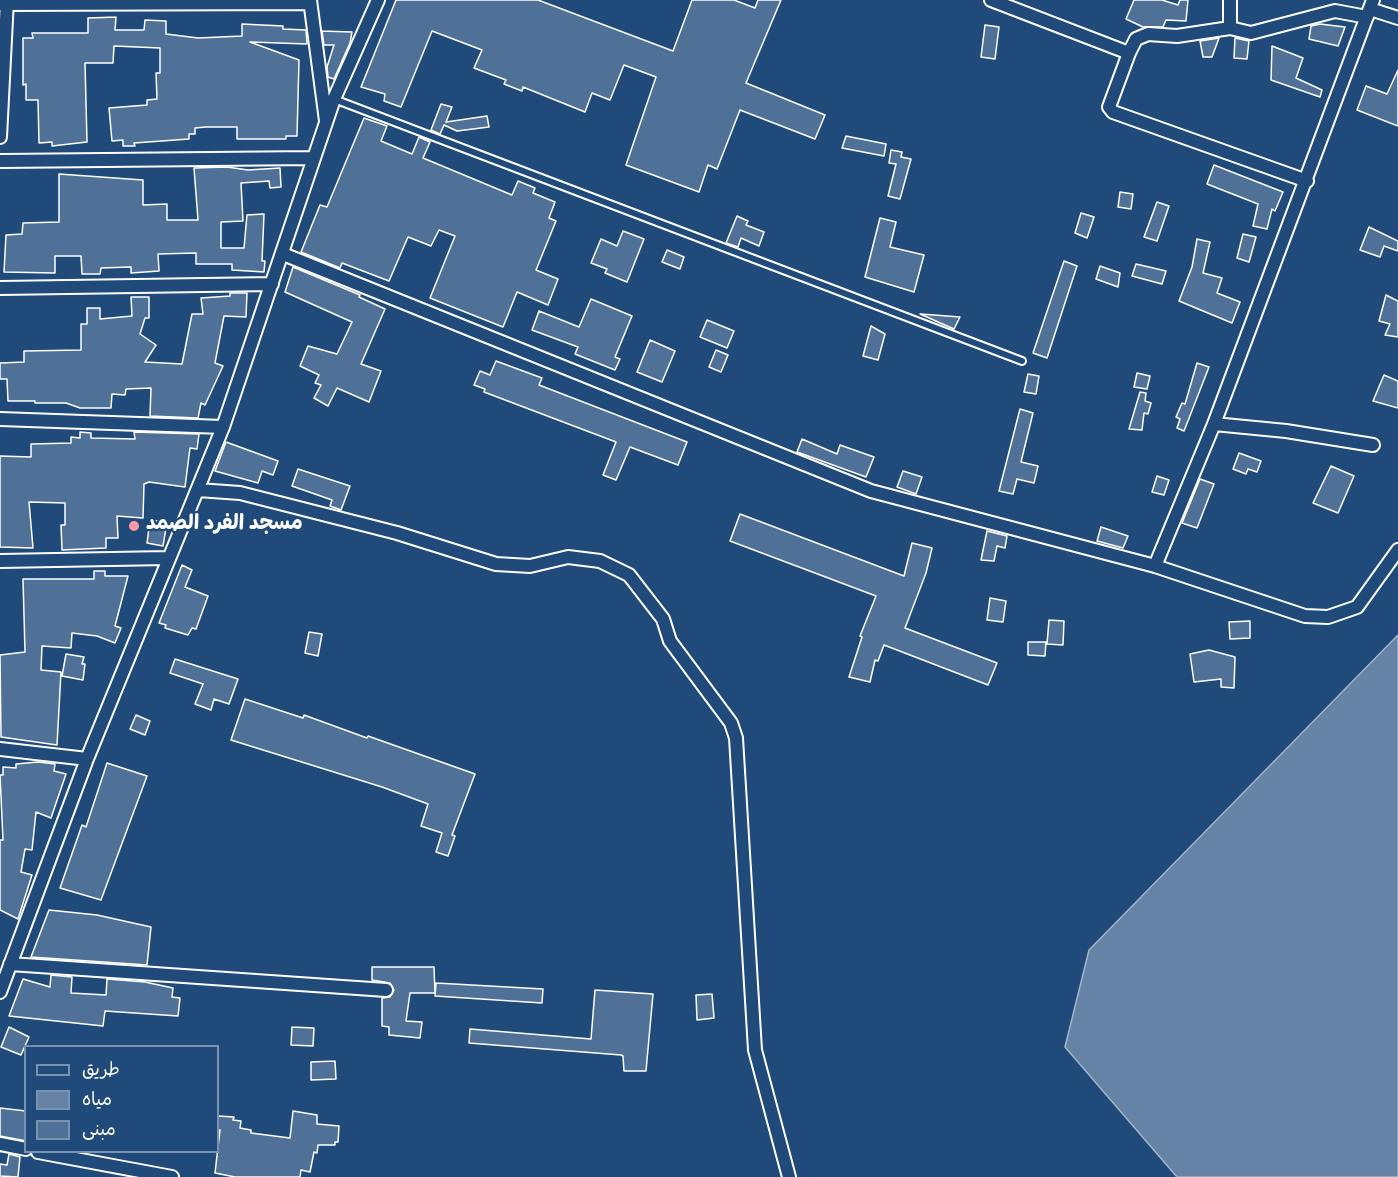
<!DOCTYPE html>
<html>
<head>
<meta charset="utf-8">
<style>
	body { margin:0 }
	#map { position:relative; width:1398px; height:1177px; overflow:hidden; background:#1f4a7a; font-family:Dekko,"Playpen Sans Arabic",sans-serif }
	canvas { display:block }
	.legend { position:absolute; left:24px; top:1045px; width:195px; height:108px; box-sizing:border-box; background:#1f4a7a; border:2px solid #7992af; margin:0; padding:8px 10px; list-style:none; font-size:18px; color:#fff }
	.legend li { display:flex; align-items:center; gap:12px; height:30px }
	.legend b { width:30px; border:2px solid #7992af }
</style>
</head>
<body>
<div id="map">
<canvas width="1398" height="1177"></canvas>
<ul class="legend">
<li><b style="height:8px;background:#1f4a7a"></b>طريق</li>
<li><b style="height:16px;background:#6583a4"></b>مياه</li>
<li><b style="height:16px;background:#507197"></b>مبنى</li>
</ul>
</div>
<script>
const ctx = document.querySelector('canvas').getContext('2d');
ctx.lineJoin = 'round';
function fillPath(path, color) { ctx.fillStyle = color; ctx.fill(path, 'evenodd'); }
const toPath = rows => new Path2D(rows.map(r => 'M' + r).join(''));
function trace(path, color, width, dash) { ctx.strokeStyle = color; ctx.lineWidth = width; ctx.lineCap = dash ? 'butt' : 'round'; ctx.setLineDash(dash || []); ctx.stroke(path); }
function write(font, color, halo, rows, align = 'center') {
  ctx.font = font + ' Dekko,"Playpen Sans Arabic",sans-serif'; ctx.lineWidth = 4.5; ctx.setLineDash([]); ctx.textBaseline = 'middle'; ctx.strokeStyle = halo; ctx.fillStyle = color; for (const [text, x, y, turn = 0] of rows) {
    ctx.save(); ctx.translate(x, y); ctx.rotate((+turn || 0) * Math.PI / 180); ctx.textAlign = isNaN(turn) ? turn : align; if (halo) ctx.strokeText(text, 0, 0); ctx.fillText(text, 0, 0); ctx.restore();
  }
}
const water = toPath([
	[1398,635,1398,1177,1177,1177,1065,1047,1089,950,1398,635]
]);
fillPath(water, '#6583a4');
trace(water, '#a3b5c8', 1.5);
const building = toPath([
	[396,0,538,0,673,51,692,0,734,0,755,8,758,0,781,0,746,83,825,115,815,139,740,110,717,169,708,165,699,192,626,165,656,77,624,65,610,100,592,93,585,112,523,87,522,91,504,84,506,80,474,68,482,50,432,31,401,107,384,101,385,94,361,87,396,0],
	[1134,0,1162,0,1178,5,1180,0,1188,0,1186,21,1166,20,1163,27,1143,27,1126,19,1134,0],
	[116,17,115,30,144,30,145,20,166,21,166,34,198,38,242,36,242,24,283,26,283,29,306,30,307,44,250,42,299,60,297,136,286,136,286,139,237,139,237,127,206,127,195,128,195,134,189,134,189,139,134,143,135,146,123,146,123,140,112,141,109,108,147,105,147,100,157,99,156,73,160,73,160,48,114,46,113,63,85,63,87,142,52,146,52,142,39,143,38,100,26,100,26,84,23,85,23,38,33,38,32,33,88,33,88,18,116,17],
	[1320,24,1345,27,1338,46,1309,39,1311,26,1320,24],
	[985,25,999,27,995,59,981,57,985,25],
	[322,31,352,32,350,43,334,79,328,77,327,67,334,45,324,45,322,31],
	[1219,38,1212,57,1203,57,1200,41,1219,38],
	[1235,38,1249,41,1247,59,1234,58,1235,38],
	[1272,46,1303,58,1296,78,1322,90,1320,97,1271,80,1272,46],
	[1398,70,1398,126,1357,110,1366,86,1387,94,1398,70],
	[441,104,452,107,446,122,487,116,489,127,457,131,444,125,440,134,431,130,441,104],
	[364,118,387,126,381,141,412,154,419,137,430,142,423,158,512,195,518,181,535,188,533,193,555,202,549,218,556,221,536,270,558,279,548,305,517,292,503,327,430,298,455,236,439,230,431,246,408,237,389,281,342,263,340,268,301,252,320,205,327,207,364,118],
	[846,136,886,144,884,156,842,148,846,136],
	[891,150,902,152,901,157,911,159,900,199,888,196,896,164,889,163,891,150],
	[1214,165,1283,192,1275,211,1272,209,1267,229,1253,226,1258,204,1207,184,1214,165],
	[227,167,248,170,280,168,281,187,270,188,269,181,241,183,243,221,221,222,221,248,244,248,247,215,264,214,262,261,265,261,264,272,232,270,232,264,196,264,196,253,158,254,159,271,131,273,131,267,101,268,100,274,82,274,81,256,55,256,55,273,4,272,6,235,22,234,23,223,59,222,59,174,143,180,143,205,167,204,167,220,198,220,194,168,227,167],
	[1120,192,1133,194,1131,209,1118,207,1120,192],
	[1157,202,1169,206,1157,241,1144,237,1157,202],
	[1081,213,1094,217,1087,238,1075,233,1081,213],
	[737,216,748,221,746,225,764,232,759,246,741,238,738,247,726,243,737,216],
	[880,218,896,222,890,247,924,255,914,292,865,277,880,218],
	[1369,227,1398,241,1398,251,1384,246,1380,257,1360,250,1369,227],
	[623,231,644,239,627,282,605,273,607,269,591,263,601,239,617,246,623,231],
	[1243,234,1256,237,1249,262,1237,258,1243,234],
	[1197,239,1210,242,1203,273,1222,278,1217,293,1240,302,1232,323,1179,301,1192,267,1197,239],
	[667,250,684,257,680,269,662,262,667,250],
	[1064,261,1077,266,1047,358,1033,353,1064,261],
	[1136,264,1166,271,1162,284,1132,276,1136,264],
	[1100,266,1120,273,1118,287,1096,279,1100,266],
	[293,267,360,295,359,297,385,309,361,364,381,371,369,402,337,388,328,406,314,398,321,385,315,383,319,375,300,366,308,346,337,354,352,322,285,292,293,267],
	[230,293,247,293,246,317,224,316,215,363,223,366,205,405,201,403,198,418,150,416,151,388,126,389,125,395,112,394,111,408,80,408,66,403,35,403,35,401,8,401,7,379,0,379,0,363,24,362,24,351,81,350,81,324,87,324,87,308,100,308,100,319,132,316,131,297,149,297,149,318,145,318,140,334,156,345,145,362,182,364,192,314,203,314,201,298,230,296,230,293],
	[1386,295,1398,301,1398,337,1385,335,1390,324,1379,321,1386,295],
	[591,299,632,316,615,357,620,359,615,370,575,354,578,347,532,330,539,311,579,327,591,299],
	[920,314,921,314,960,317,954,329,920,314],
	[707,320,734,331,727,348,700,337,707,320],
	[871,326,885,334,878,360,863,356,871,326],
	[650,340,675,351,662,382,637,372,650,340],
	[716,350,728,355,721,372,709,367,716,350],
	[496,361,542,378,539,385,687,442,678,465,630,447,616,480,603,475,616,442,484,392,485,389,474,385,480,371,490,375,496,361],
	[1197,363,1209,367,1184,431,1177,428,1180,419,1176,417,1182,403,1185,404,1197,363],
	[1137,373,1150,376,1147,389,1134,387,1137,373],
	[1028,374,1039,376,1036,394,1024,392,1028,374],
	[1384,375,1398,381,1398,408,1373,401,1384,375],
	[1140,392,1146,393,1145,401,1151,403,1148,414,1144,413,1142,430,1129,429,1140,392],
	[1020,409,1033,413,1021,462,1038,466,1034,483,1017,479,1013,494,999,491,1020,409],
	[80,432,91,433,91,438,135,439,134,432,199,434,197,449,190,448,185,487,149,482,144,484,143,518,117,516,118,538,106,538,106,548,62,550,61,525,65,525,65,503,29,502,33,548,0,547,0,456,31,457,31,444,71,443,71,437,80,438,80,432],
	[802,439,837,454,840,445,874,457,866,477,797,452,802,439],
	[226,442,278,461,273,475,262,471,258,483,215,471,226,442],
	[1239,453,1261,461,1257,472,1248,469,1246,474,1233,469,1239,453],
	[1331,466,1354,476,1338,513,1313,503,1331,466],
	[298,469,350,486,341,510,330,506,332,500,292,486,298,469],
	[903,471,922,477,916,494,897,487,903,471],
	[1157,476,1169,480,1164,495,1152,492,1157,476],
	[1200,479,1214,484,1197,528,1182,523,1200,479],
	[740,514,904,576,912,543,932,548,926,573,905,628,997,663,988,685,884,645,878,661,875,660,870,682,849,677,862,637,860,636,876,596,730,541,740,514],
	[150,520,167,522,163,546,147,543,150,520],
	[1101,527,1128,536,1123,548,1097,541,1101,527],
	[987,531,1007,536,1005,548,997,546,994,561,981,560,987,531],
	[182,565,192,570,185,587,208,596,196,629,192,628,188,635,165,628,166,625,159,623,182,565],
	[94,571,105,571,105,576,128,576,115,626,121,628,115,643,97,636,72,633,71,648,42,646,41,670,61,672,57,745,1,737,0,655,25,652,23,579,94,579,94,571],
	[990,598,1006,601,1003,622,987,620,990,598],
	[1049,620,1064,621,1063,645,1047,644,1049,620],
	[1250,621,1250,638,1230,639,1229,622,1250,621],
	[309,632,322,634,318,656,305,653,309,632],
	[1028,642,1046,642,1045,656,1028,655,1028,642],
	[1209,650,1235,657,1234,688,1221,687,1221,679,1194,682,1190,654,1209,650],
	[66,654,84,657,82,664,85,664,83,680,62,676,66,654],
	[175,659,238,679,229,704,214,699,211,710,195,704,203,684,170,673,175,659],
	[245,699,303,718,304,715,367,738,368,736,475,774,452,835,455,836,448,856,436,852,442,833,421,826,428,804,382,787,231,740,245,699],
	[136,715,150,721,145,735,130,729,136,715],
	[38,762,55,764,54,771,66,774,51,818,36,812,32,850,25,849,21,872,32,875,18,919,0,910,0,840,3,840,0,775,3,775,3,767,16,768,16,764,38,762],
	[107,763,147,776,101,900,60,888,82,825,86,827,107,763],
	[49,910,97,915,151,927,147,965,31,957,49,910],
	[372,967,434,967,435,993,410,993,406,1021,422,1022,420,1038,389,1035,389,1027,382,1026,382,998,390,997,394,990,390,983,372,980,372,967],
	[51,975,72,977,71,993,106,995,107,979,145,982,173,988,172,997,180,998,178,1016,105,1011,103,1026,9,1016,23,979,50,987,51,975],
	[436,983,543,989,542,1003,435,996,436,983],
	[595,990,653,994,646,1071,624,1071,623,1056,621,1055,469,1043,470,1029,591,1039,595,990],
	[712,994,714,1018,697,1020,696,995,712,994],
	[9,1027,29,1037,21,1055,1,1047,9,1027],
	[292,1027,314,1028,313,1046,291,1045,292,1027],
	[335,1061,336,1079,311,1080,311,1062,335,1061],
	[0,1108,26,1111,26,1141,0,1136,0,1108],
	[293,1111,317,1115,317,1124,339,1126,338,1142,335,1142,335,1145,318,1145,317,1153,314,1152,310,1172,301,1170,300,1177,235,1177,215,1173,220,1130,218,1130,218,1116,234,1117,233,1120,241,1121,240,1128,251,1130,251,1133,290,1138,293,1111],
	[9,1154,20,1157,18,1177,0,1176,0,1164,7,1165,9,1154]
]);
fillPath(building, '#507197');
trace(building, '#fff', 1.5);
const service = toPath([
	[334,99,1022,361]
]);
const minor = toPath([
	[310,0,326,121],
	[991,0,1129,53,1109,107,1113,112,1307,181],
	[1230,0,1230,28],
	[0,4,309,3],
	[1370,9,1398,18],
	[1129,53,1136,39,1148,34,1177,36,1230,28,1251,33,1335,11,1367,17],
	[0,137,7,0],
	[0,161,314,158],
	[283,254,871,491,1155,566,1305,616,1328,617,1357,607,1398,550],
	[0,288,272,284],
	[0,419,223,427],
	[1214,424,1286,431,1373,445],
	[198,490,240,493,397,533,496,564,530,566,568,557,600,561,629,575,663,619,670,641,731,723,736,738,755,1050,789,1177],
	[0,561,167,558],
	[1155,566,1214,424,1373,0],
	[0,749,87,759],
	[10,964,386,990],
	[0,992,87,759,223,427,334,99,378,0],
	[0,1144,26,1149],
	[38,1152,172,1177]
]);
trace(service, '#fff', 10);
trace(minor, '#fff', 16);
trace(service, '#1f4a7a', 6);
trace(minor, '#1f4a7a', 12);
for (const [x, y, r, color] of [
	[134,526,6,"#ff9aa2"]
]) { const dot = new Path2D(); dot.arc(x, y, r, 0, 2 * Math.PI); ctx.fillStyle = color; ctx.fill(dot); trace(dot, '#1f4a7a', 2); }
write('bold 21px', '#fff', '#1f4a7a', [
	["مسجد الفرد الصمد",146,526]
], 'left');
</script>
</body>
</html>
